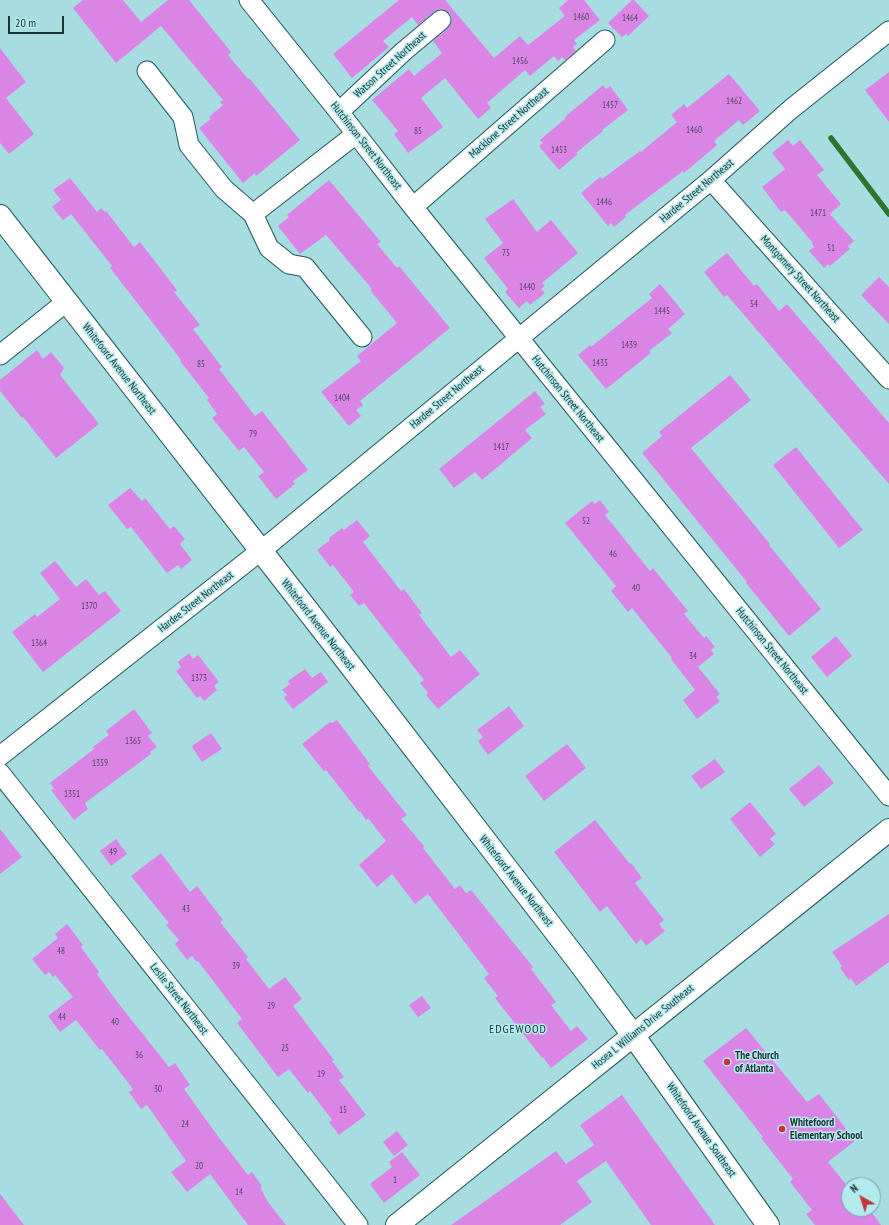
<!DOCTYPE html>
<html>
<head>
<meta charset="utf-8">
<style>
	body { margin:0 }
	#map { position:relative; width:889px; height:1225px; overflow:hidden; background:#a7dde1; font-family:"PT Sans Narrow",sans-serif }
	canvas { display:block }
	.north { position:absolute; left:841px; top:1177px; width:40px; height:40px; box-sizing:border-box; background:#b3eaee; border:1px solid #76a0a3; border-radius:50%; rotate:321deg; font-size:11px; font-weight:700; line-height:16px; text-align:center; color:#1b3132 }
	.north::after { content:''; display:block; margin:auto; width:14px; height:18px; background:#c5353d; clip-path:polygon(50% 0,100% 100%,50% 72%,0 100%) }
	.scale { position:absolute; left:8px; top:16px; width:56px; height:18px; box-sizing:border-box; border:2px solid #1b3132; border-top:0; padding-left:5px; font-size:12px; line-height:14px; white-space:nowrap; color:#1b3132; -webkit-text-stroke:3px #b3eaee; paint-order:stroke }
</style>
</head>
<body>
<div id="map">
<canvas width="889" height="1225"></canvas>
<div class="north">N</div>
<div class="scale">20 m</div>
</div>
<script>
const ctx = document.querySelector('canvas').getContext('2d');
ctx.lineJoin = 'round';
const toPath = rows => new Path2D(rows.map(r => 'M' + r).join(''));
function trace(path, color, width, dash) { ctx.strokeStyle = color; ctx.lineWidth = width; ctx.lineCap = dash ? 'butt' : 'round'; ctx.setLineDash(dash || []); ctx.stroke(path); }
function fillPath(path, color) { ctx.fillStyle = color; ctx.fill(path, 'evenodd'); }
function write(font, color, halo, rows, align = 'center') {
  ctx.font = font + ' "PT Sans Narrow",sans-serif'; ctx.lineWidth = 3; ctx.setLineDash([]); ctx.textBaseline = 'middle'; ctx.strokeStyle = halo; ctx.fillStyle = color; for (const [text, x, y, turn = 0] of rows) {
    ctx.save(); ctx.translate(x, y); ctx.rotate((+turn || 0) * Math.PI / 180); ctx.textAlign = isNaN(turn) ? turn : align; if (halo) ctx.strokeText(text, 0, 0); ctx.fillText(text, 0, 0); ctx.restore();
  }
}
trace(toPath([
	[831,138,889,214]
]), '#2c7530', 5.5);
fillPath(toPath([
	[83,0,123,0,141,22,168,0,189,0,231,52,228,55,248,79,249,78,300,140,256,176,255,173,243,183,199,128,211,119,209,117,223,105,220,102,223,100,161,26,116,63,73,8],
	[399,0,445,0,494,58,520,36,528,45,565,16,559,8,568,0,584,0,600,20,574,40,577,44,573,47,576,51,565,60,562,57,558,61,554,56,530,76,525,70,487,103,491,108,478,119,445,78,421,98,443,127,408,153,394,134,398,131,372,100,409,69,414,76,442,53,433,41,448,28,451,24,452,18,450,13,444,10,439,9,434,12,418,25,412,17,383,41,389,47,352,78,333,54],
	[632,0,634,0,649,16,628,36,626,34,622,37,608,23],
	[0,48,26,82,6,98,34,134,9,154,0,143],
	[889,72,889,122,865,90],
	[729,74,760,111,743,125,739,120,714,141,717,145,684,173,683,171,646,199,625,215,626,217,614,227,611,223,608,226,581,193,600,177,602,179,640,151,641,152,677,122,671,115,684,104,687,108],
	[603,85,606,89,610,86,628,110,602,130,603,131,576,153,578,154,559,170,539,146,543,143,540,140,566,118,565,117],
	[788,140,793,146,800,140,824,170,817,175,841,204,830,214,854,241,848,246,850,249,830,266,828,264,824,268,809,251,814,247,812,244,813,243,785,210,781,212,762,187,785,169,772,153],
	[70,178,97,212,101,208,105,212,106,211,134,247,140,242,177,290,174,292,200,325,193,329,222,367,219,369,255,416,262,411,308,470,293,481,295,484,276,499,258,476,264,472,244,447,239,451,212,418,217,414,207,400,209,398,180,361,181,360,156,327,110,268,112,266,71,214,63,220,52,207,61,200,53,190],
	[329,180,381,242,377,244,397,268,399,266,450,328,360,401,363,405,356,410,361,416,349,426,321,392,361,361,357,356,397,323,370,290,372,289,326,235,300,254,278,226,289,217,287,215],
	[513,199,537,232,551,220,578,253,542,283,545,286,541,289,545,293,530,305,527,301,519,308,505,292,508,289,484,258,503,243,485,219],
	[727,253,754,286,757,284,779,311,787,304,889,423,889,484,727,295,724,297,704,272],
	[879,277,889,287,889,324,861,295],
	[660,284,685,314,668,329,672,333,649,351,651,353,606,389,578,355,590,345,591,347,652,298,649,294],
	[37,350,43,359,51,352,64,368,60,375,99,424,56,458,23,417,22,418,0,391,0,380],
	[730,375,751,400,691,448,770,544,769,545,821,609,789,636,746,583,747,582,642,453,662,436,659,432],
	[535,391,545,404,540,407,546,414,525,430,532,438,482,480,475,472,454,488,439,469],
	[796,447,863,530,839,548,773,465],
	[130,488,142,501,145,498,170,529,174,526,185,539,180,544,192,560,181,569,178,565,167,573,131,527,127,529,108,505],
	[600,500,609,512,605,515,650,571,653,568,688,611,684,614,704,638,706,636,715,647,711,650,714,654,698,667,720,694,716,697,720,701,697,719,683,700,695,690,671,659,672,658,632,608,628,612,611,591,616,586,565,523,592,501,595,504],
	[357,520,370,536,363,542,401,591,404,589,422,613,419,615,451,657,460,650,480,674,438,709,426,695,428,693,420,683,424,680,364,603,359,606,350,595,354,592,333,565,330,567,317,550,330,540,329,538,342,528,344,530],
	[55,561,76,587,86,579,99,595,105,591,121,611,43,672,12,632,35,614,37,617,60,599,40,573],
	[836,636,852,656,827,677,811,657],
	[189,653,193,659,198,655,219,682,214,686,217,690,204,701,200,696,197,698,176,671,181,667,178,662],
	[305,669,312,678,321,672,328,682,293,709,284,698,287,695,282,690,290,684,288,681],
	[509,706,524,726,488,755,478,741,483,737,477,730],
	[134,709,152,733,148,736,157,747,150,752,151,754,85,803,88,809,74,820,51,790,54,789,50,783,94,749,93,747,109,735,106,731],
	[337,720,370,764,368,766,407,815,401,819,424,846,423,848,455,889,460,885,466,893,471,890,533,967,531,969,556,1002,551,1005,571,1031,577,1026,588,1039,551,1068,543,1057,542,1058,495,998,498,996,484,978,489,974,428,894,415,904,392,874,377,887,359,865,386,841,368,818,366,820,360,811,359,812,326,770,324,771,302,744,330,722,332,723],
	[211,733,222,749,202,762,192,747,193,745],
	[567,744,586,768,544,801,525,776],
	[715,759,725,772,701,789,691,776],
	[819,765,834,783,804,807,789,789],
	[750,802,776,834,770,839,775,844,760,857,730,819],
	[595,820,630,864,631,863,642,878,635,883,664,920,659,924,665,931,646,946,641,939,636,944,607,906,600,912,554,852],
	[0,829,22,857,0,874],
	[116,839,127,854,111,866,100,851],
	[161,853,190,892,197,886,223,920,220,922,248,957,246,959,269,989,285,977,302,999,293,1006,334,1060,332,1061,344,1077,339,1080,366,1115,339,1135,329,1122,332,1120,310,1091,308,1093,289,1069,278,1077,237,1023,242,1019,198,961,197,962,192,956,187,960,175,944,179,940,166,925,169,923,131,876],
	[889,914,889,962,856,986,851,978,849,980,840,968,842,966,832,952],
	[67,924,83,945,81,947,99,972,97,974,115,999,169,1067,175,1063,190,1085,184,1089,217,1135,248,1175,252,1172,262,1186,260,1187,268,1202,286,1225,248,1225,210,1174,187,1192,171,1172,186,1161,147,1105,141,1109,129,1092,133,1089,102,1049,100,1050,76,1020,60,1032,48,1016,73,997,55,975,53,977,49,972,45,975,32,959,58,938,55,934],
	[422,996,431,1008,418,1017,409,1005],
	[746,1028,807,1102,819,1094,840,1121,855,1141,828,1162,849,1188,849,1209,869,1209,881,1225,815,1225,806,1214,812,1210,790,1182,793,1179,761,1138,763,1137,703,1061],
	[622,1095,715,1225,651,1225,606,1161,577,1181,592,1202,560,1225,451,1225,556,1151,566,1164,594,1145,580,1125],
	[397,1131,408,1145,394,1156,383,1142],
	[402,1152,420,1175,384,1203,370,1184,392,1167,389,1162],
	[0,1194,24,1225,0,1225]
]), '#da85e6');
const street = toPath([
	[249,0,339,112,413,207,889,796],
	[147,71,183,117,189,145,224,189,253,214,269,248,289,264,305,267,362,337],
	[339,112,404,51,441,20],
	[711,180,889,379],
	[413,207,605,40],
	[253,214,356,134],
	[0,355,66,302],
	[0,756,273,541,711,180,791,109,889,31],
	[0,773,358,1225]
]);
const secondary = toPath([
	[0,216,340,652,578,961,633,1035,768,1225],
	[397,1225,889,830]
]);
trace(street, '#21565a', 21);
trace(secondary, '#21565a', 24);
trace(street, '#fff', 19);
trace(secondary, '#fff', 22);
for (const [x, y, r, color] of [
	[727,1062,4,"#c5353d"],
	[782,1129,4,"#c5353d"]
]) { const dot = new Path2D(); dot.arc(x, y, r, 0, 2 * Math.PI); ctx.fillStyle = color; ctx.fill(dot); trace(dot, '#b3eaee', 1.5); }
write('9px', '#4b465f', null, [
	["1460",581,17],
	["1464",630,18],
	["1456",520,61],
	["1462",734,101],
	["1457",610,105],
	["1460",694,130],
	["85",418,131],
	["1453",559,150],
	["1446",604,202],
	["1471",818,213],
	["51",831,248],
	["75",506,253],
	["1440",527,287],
	["54",754,304],
	["1445",662,311],
	["1439",629,345],
	["1435",600,363],
	["85",201,364],
	["1404",342,398],
	["79",253,434],
	["1417",501,447],
	["52",586,521],
	["46",613,554],
	["40",636,588],
	["1370",89,606],
	["1364",39,643],
	["34",693,656],
	["1373",199,678],
	["1365",133,741],
	["1359",100,763],
	["1351",72,794],
	["49",113,852],
	["43",186,909],
	["48",61,951],
	["39",236,966],
	["29",271,1006],
	["44",62,1017],
	["40",115,1022],
	["25",285,1048],
	["36",139,1055],
	["19",321,1074],
	["30",158,1089],
	["15",343,1110],
	["24",185,1124],
	["20",199,1166],
	["1",395,1180],
	["14",239,1192]
]);
write('11px', '#1b3132', '#b3eaee', [
	["Watson Street Northeast",390,65,-42],
	["Macklone Street Northeast",509,123,-41],
	["Hutchinson Street Northeast",366,146,52],
	["Hardee Street Northeast",697,191,-40],
	["Montgomery Street Northeast",800,279,48],
	["Whitefoord Avenue Northeast",119,369,52],
	["Hardee Street Northeast",447,397,-40],
	["Hutchinson Street Northeast",568,399,51],
	["Hardee Street Northeast",196,602,-38],
	["Whitefoord Avenue Northeast",318,625,52],
	["Hutchinson Street Northeast",772,651,51],
	["Whitefoord Avenue Northeast",516,881,52],
	["Leslie Street Northeast",179,999,52],
	["Hosea L Williams Drive Southeast",643,1027,-39],
	["Whitefoord Avenue Southeast",701,1130,55]
]);
write('bold 11px', '#1b3132', '#b3eaee', [
	["The Church",735,1056],
	["of Atlanta",735,1069],
	["Whitefoord",790,1123],
	["Elementary School",790,1136]
], 'left');
ctx.letterSpacing = '1px';
write('12px', '#1b3132', '#b3eaee', [
	["EDGEWOOD",518,1030]
]);
ctx.letterSpacing = '0px';
</script>
</body>
</html>
